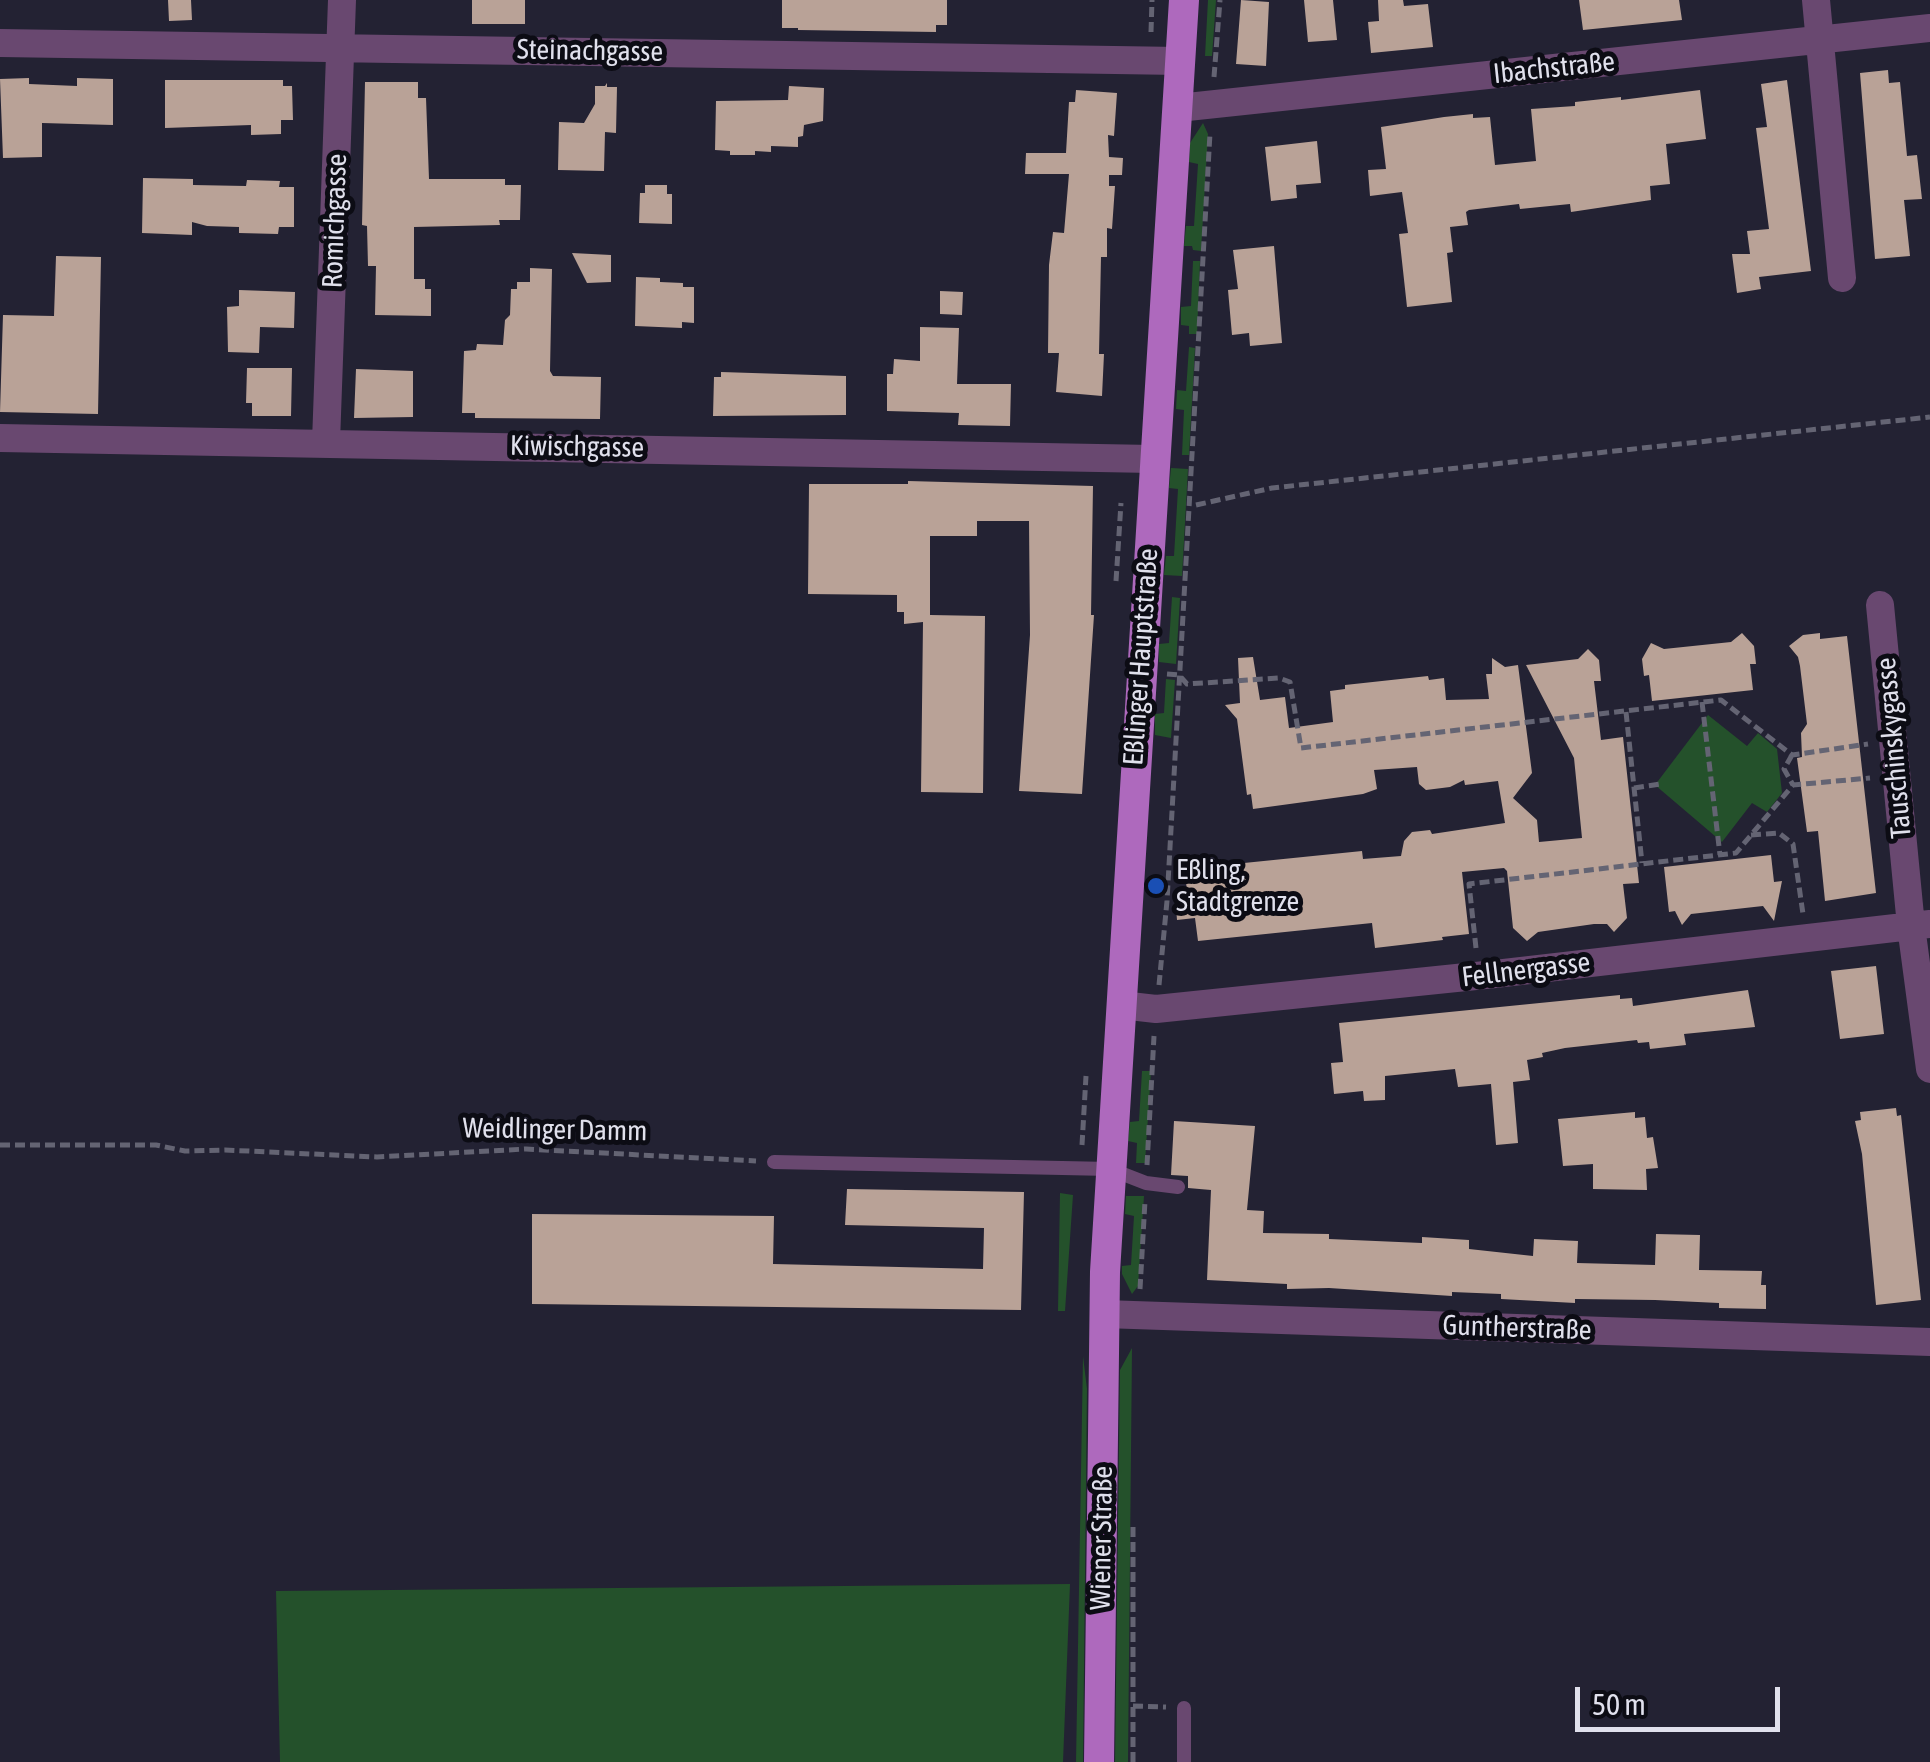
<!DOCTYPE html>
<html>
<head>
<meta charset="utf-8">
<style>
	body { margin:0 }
	#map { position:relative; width:1930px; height:1762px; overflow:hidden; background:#232233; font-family:"Asap Condensed",sans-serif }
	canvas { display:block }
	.scale { position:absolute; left:1575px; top:1687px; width:205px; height:45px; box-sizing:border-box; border:5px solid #e0e0ec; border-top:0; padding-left:12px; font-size:30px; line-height:35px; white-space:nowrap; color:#e0e0ec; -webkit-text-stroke:8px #0c0c14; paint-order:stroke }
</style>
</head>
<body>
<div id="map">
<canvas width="1930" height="1762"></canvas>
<div class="scale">50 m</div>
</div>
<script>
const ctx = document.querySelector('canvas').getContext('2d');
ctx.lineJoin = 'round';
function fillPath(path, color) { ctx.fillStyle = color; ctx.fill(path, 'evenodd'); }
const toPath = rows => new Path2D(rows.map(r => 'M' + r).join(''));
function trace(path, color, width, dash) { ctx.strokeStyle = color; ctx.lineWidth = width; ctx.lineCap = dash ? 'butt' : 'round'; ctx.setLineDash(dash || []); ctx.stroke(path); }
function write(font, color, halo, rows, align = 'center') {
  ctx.font = font + ' "Asap Condensed",sans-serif'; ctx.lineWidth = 10; ctx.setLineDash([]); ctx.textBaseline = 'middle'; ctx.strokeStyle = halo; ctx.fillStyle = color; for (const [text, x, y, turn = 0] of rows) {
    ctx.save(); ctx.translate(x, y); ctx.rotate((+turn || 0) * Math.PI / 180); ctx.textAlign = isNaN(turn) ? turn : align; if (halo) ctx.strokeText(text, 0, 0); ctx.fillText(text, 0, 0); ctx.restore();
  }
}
fillPath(toPath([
	[1208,0,1216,0,1212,56,1205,56],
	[1203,123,1208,134,1201,251,1193,250,1192,246,1184,246,1186,226,1194,226,1198,164,1189,162,1190,143],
	[1193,261,1200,261,1197,334,1189,334,1189,326,1181,325,1181,307,1191,306],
	[1189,347,1195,348,1189,455,1182,455,1184,410,1176,409,1177,390,1186,391],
	[1171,468,1188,469,1182,576,1164,575,1166,556,1174,556,1178,489,1169,488],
	[1172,597,1180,598,1176,664,1159,662,1159,644,1169,643],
	[1166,679,1175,680,1171,738,1155,735,1155,714,1164,713],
	[1708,715,1747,746,1758,733,1777,749,1782,793,1767,812,1752,803,1722,842,1655,785],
	[1142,1071,1151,1071,1145,1163,1136,1163,1137,1143,1128,1141,1130,1122,1139,1121],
	[1060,1193,1073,1195,1065,1311,1058,1311],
	[1126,1196,1144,1196,1138,1286,1132,1294,1122,1274,1122,1266,1131,1265,1134,1216,1125,1214],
	[1132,1348,1128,1762,1115,1762,1120,1370],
	[1083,1356,1087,1389,1083,1762,1076,1762],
	[1070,1584,1063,1762,280,1762,276,1591]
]), '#24512b');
fillPath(toPath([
	[168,0,191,0,192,20,169,21],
	[472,0,525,0,525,24,472,24],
	[782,0,947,0,947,25,936,25,936,32,798,30,798,28,782,28],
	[1241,0,1269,2,1266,66,1236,64],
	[1304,0,1333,0,1337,40,1308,42],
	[1378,0,1403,0,1404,6,1428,4,1433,47,1371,53,1368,22,1379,21],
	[1579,0,1679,0,1682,20,1583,30],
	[1888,70,1889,83,1900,82,1907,156,1917,155,1922,199,1904,200,1910,256,1875,259,1860,73],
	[29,78,29,84,77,86,77,78,113,79,113,125,42,123,42,157,3,158,0,79],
	[165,80,283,80,283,86,292,86,293,120,281,120,281,134,251,135,251,125,165,128],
	[1787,80,1811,271,1759,277,1761,289,1737,293,1732,254,1750,254,1747,231,1769,229,1756,128,1767,127,1761,84],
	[365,82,418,82,418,98,426,98,429,179,505,179,505,185,521,185,520,220,499,220,500,225,414,227,414,279,425,279,425,289,431,289,431,316,375,315,376,266,368,266,367,226,362,225],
	[607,83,607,87,617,87,616,133,605,132,604,171,558,170,559,122,584,123,595,104,595,86,605,86],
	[789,86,824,88,823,121,804,125,803,136,798,137,798,147,771,146,771,152,755,151,755,155,730,155,730,151,715,150,716,101,788,100],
	[1076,90,1117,93,1114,136,1108,135,1109,157,1123,158,1122,175,1109,175,1109,186,1115,186,1112,229,1107,228,1107,257,1101,257,1099,354,1104,354,1102,396,1056,392,1059,353,1048,353,1049,265,1053,232,1064,233,1069,174,1025,174,1026,153,1066,153,1069,102,1075,102],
	[1700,90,1706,139,1666,144,1670,184,1650,186,1651,200,1571,212,1570,204,1520,209,1519,204,1469,210,1466,212,1468,225,1450,227,1453,252,1447,253,1452,302,1407,307,1399,234,1408,233,1402,192,1370,196,1368,170,1386,169,1381,127,1444,117,1473,114,1473,118,1490,117,1495,165,1536,161,1531,109,1575,106,1575,102,1621,97,1621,100],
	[1317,141,1321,183,1296,185,1297,198,1271,201,1265,147],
	[143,178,193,179,193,185,246,186,247,180,280,181,279,187,294,187,294,227,279,227,278,234,239,233,239,227,207,226,192,222,192,235,142,233],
	[645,185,667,185,667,194,672,194,672,224,639,223,640,193,645,193],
	[1274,246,1282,343,1250,346,1249,333,1232,335,1228,290,1238,289,1233,250],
	[572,253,611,255,611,282,587,283],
	[56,256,101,257,98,414,0,412,3,315,54,316],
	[530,268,552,269,550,371,553,376,601,377,600,419,475,418,475,413,462,413,464,351,476,350,477,344,503,345,505,320,510,315,511,289,517,289,517,282,530,282],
	[636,277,660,278,660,282,683,283,683,287,694,287,694,323,682,322,682,328,635,326],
	[239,290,295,292,294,328,260,327,259,353,228,352,227,307,239,306],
	[940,291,963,292,962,315,940,314],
	[920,327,959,328,957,384,1011,384,1010,426,958,425,959,413,887,411,887,374,893,374,894,359,920,361],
	[247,368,292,368,291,416,252,416,252,403,246,403],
	[356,369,413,371,413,417,354,418],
	[721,372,846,376,846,415,713,416,714,377,721,377],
	[908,481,1093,486,1091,615,1094,615,1082,794,1019,791,1030,635,1029,521,977,521,977,536,930,536,930,615,985,616,983,793,921,792,923,622,904,624,904,612,897,612,897,595,808,594,809,484,908,484],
	[1742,633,1754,646,1756,664,1750,664,1753,690,1652,701,1649,675,1644,676,1642,659,1651,643,1664,649,1731,642],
	[1820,633,1820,639,1847,636,1876,893,1825,901,1818,831,1807,832,1797,758,1802,757,1801,733,1807,724,1800,666,1798,657,1789,646,1803,635],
	[1588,649,1599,660,1601,681,1594,681,1601,740,1623,737,1639,883,1623,884,1627,918,1614,932,1607,924,1594,924,1538,932,1527,941,1513,928,1507,871,1504,868,1462,872,1469,934,1442,937,1443,940,1375,948,1372,923,1198,941,1195,918,1177,920,1175,894,1187,893,1185,869,1362,851,1363,859,1401,856,1404,841,1412,832,1430,830,1432,834,1505,823,1498,781,1465,785,1464,780,1450,787,1426,790,1419,784,1417,767,1374,770,1377,789,1363,794,1253,809,1251,794,1247,795,1237,719,1225,705,1240,703,1238,658,1253,657,1260,700,1285,697,1289,728,1333,722,1330,691,1345,689,1345,685,1428,676,1429,680,1444,678,1446,700,1489,699,1486,674,1492,674,1492,658,1505,667,1518,665,1532,773,1513,798,1537,820,1539,842,1582,838,1574,758,1526,665,1578,659],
	[1771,855,1774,882,1782,881,1774,921,1763,906,1691,914,1682,925,1675,911,1669,912,1664,867],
	[1876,966,1884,1034,1840,1039,1831,971],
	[1748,990,1755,1027,1684,1034,1686,1045,1650,1049,1649,1042,1638,1043,1637,1040,1565,1048,1542,1053,1543,1057,1527,1060,1530,1080,1513,1082,1518,1143,1496,1145,1491,1084,1458,1087,1455,1069,1385,1076,1385,1100,1364,1101,1363,1091,1334,1094,1331,1063,1343,1062,1339,1023,1620,995,1620,999,1632,998,1633,1006],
	[1896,1108,1897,1116,1901,1115,1921,1300,1876,1305,1862,1154,1855,1121,1861,1120,1860,1112],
	[1635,1112,1635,1118,1645,1117,1647,1138,1653,1137,1658,1168,1646,1169,1647,1190,1593,1189,1593,1164,1563,1166,1558,1119],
	[1174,1121,1255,1126,1247,1210,1264,1211,1263,1233,1329,1234,1329,1239,1422,1243,1422,1237,1469,1240,1469,1249,1533,1256,1534,1239,1578,1241,1577,1263,1655,1265,1656,1234,1700,1235,1699,1270,1762,1271,1761,1285,1766,1285,1766,1309,1719,1308,1719,1303,1655,1300,1575,1299,1575,1303,1501,1299,1501,1294,1452,1292,1452,1296,1329,1288,1287,1289,1287,1284,1207,1280,1211,1190,1188,1188,1188,1176,1171,1175],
	[847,1189,1024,1192,1021,1310,532,1304,532,1214,774,1216,773,1264,983,1269,984,1228,845,1225]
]), '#b9a297');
trace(toPath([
	[1151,32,1152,0],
	[1214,77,1220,0],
	[1196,505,1272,488,1930,417],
	[1116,581,1121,503],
	[1167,674,1179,675,1187,684,1279,678,1290,682,1301,748,1721,700,1792,755,1868,744],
	[1702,702,1720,855],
	[1626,712,1642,863],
	[1792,755,1784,769,1793,785],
	[1634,788,1661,784],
	[1751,835,1779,833,1793,844,1803,914],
	[1476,948,1469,884,1736,853,1793,785,1870,778],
	[1159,985,1167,901,1210,133],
	[0,1145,156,1145,185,1151,225,1150,377,1157,526,1149,756,1161],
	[1082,1145,1086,1076],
	[1147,1165,1154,1036],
	[1140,1289,1145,1201],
	[1133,1706,1166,1707],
	[1133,1762,1133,1525]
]), '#646473', 5, [10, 5]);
trace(toPath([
	[774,1162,1110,1169,1146,1183,1178,1187],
	[1184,1708,1184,1762]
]), '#694870', 14);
trace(toPath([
	[1816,0,1842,278],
	[0,43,1180,61],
	[1178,108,1930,28],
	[0,438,1153,459],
	[326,442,342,0],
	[1880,605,1911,926,1930,1069],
	[1121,1005,1156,1009,1495,974,1930,924],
	[1104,1314,1930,1342]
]), '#694870', 28);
trace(toPath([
	[1099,1762,1105,1272,1184,0]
]), '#ae69bd', 30);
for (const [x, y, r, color] of [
	[1156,886,10,"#1a4fb4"]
]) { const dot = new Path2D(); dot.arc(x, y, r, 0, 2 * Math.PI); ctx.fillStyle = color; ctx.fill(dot); trace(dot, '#0c0c14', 4); }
write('28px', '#e0e0ec', '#0c0c14', [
	["Steinachgasse",590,51,1],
	["Ibachstraße",1554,68,-6],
	["Romichgasse",335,221,-88],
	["Kiwischgasse",577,447,1],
	["Eßlinger Hauptstraße",1141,657,-86],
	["Tauschinskygasse",1894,748,-95],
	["Fellnergasse",1526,970,-7],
	["Weidlinger Damm",555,1130,1],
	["Guntherstraße",1517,1328,2],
	["Wiener Straße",1102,1538,-89]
]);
write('28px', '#e0e0ec', '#0c0c14', [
	["Eßling,",1176,870],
	["Stadtgrenze",1176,902]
], 'left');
</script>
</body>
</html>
